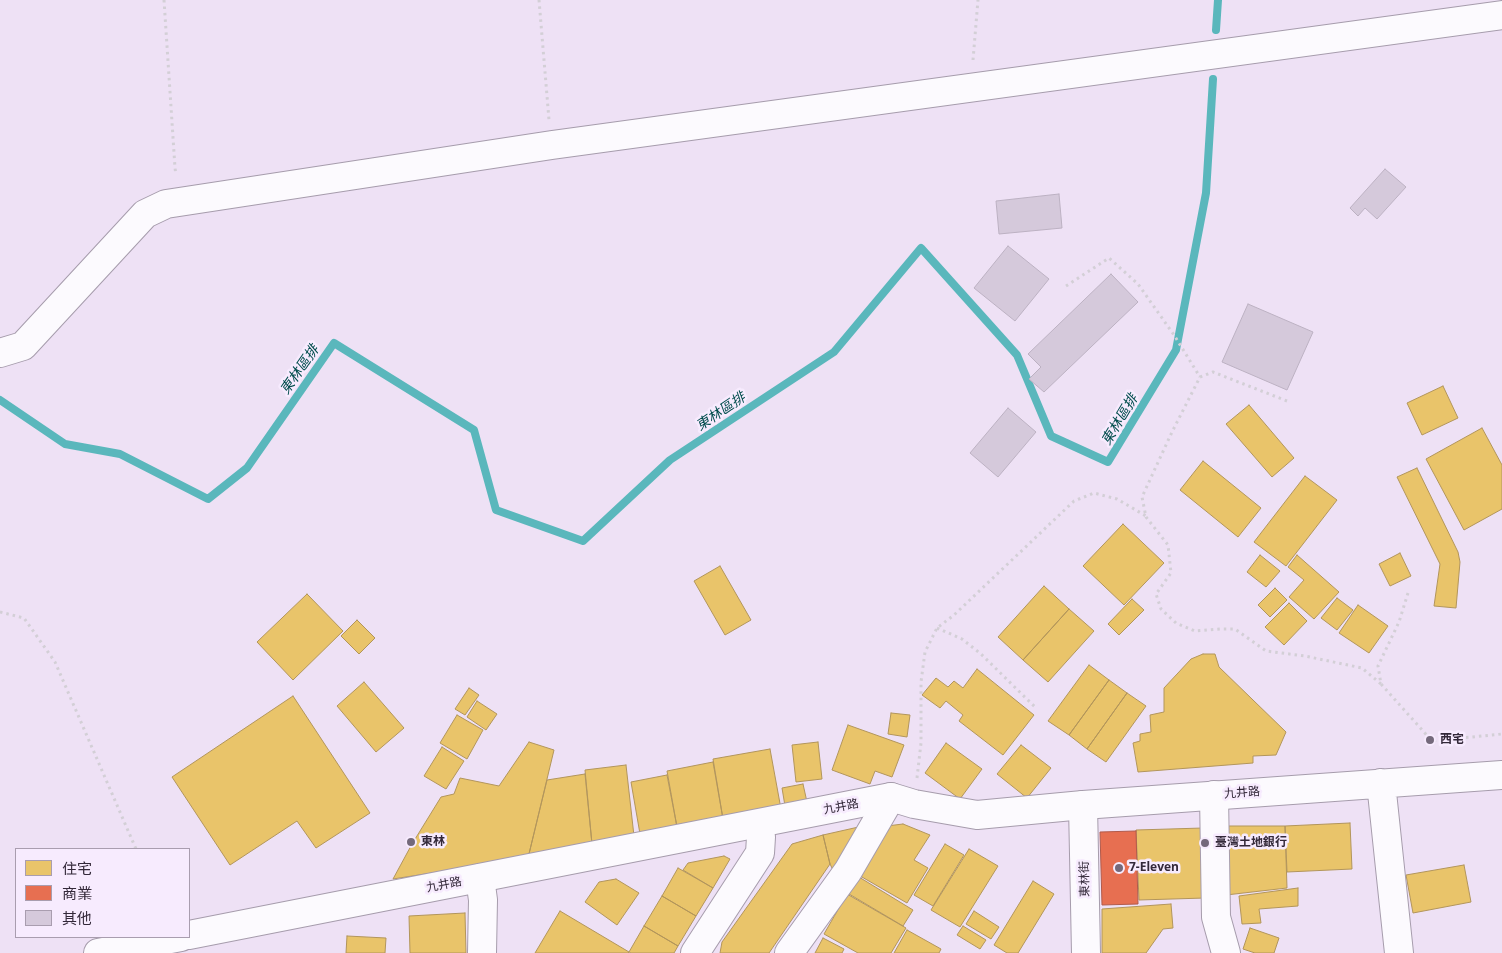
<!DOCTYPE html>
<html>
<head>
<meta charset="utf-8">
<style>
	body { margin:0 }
	#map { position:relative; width:1502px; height:953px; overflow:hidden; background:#eee1f5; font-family:"Open Sans","Noto Sans TC",sans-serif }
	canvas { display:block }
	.legend { position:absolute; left:15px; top:848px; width:175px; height:90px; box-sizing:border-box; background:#f7ebfe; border:1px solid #a99daf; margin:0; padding:6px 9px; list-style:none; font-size:15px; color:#332839 }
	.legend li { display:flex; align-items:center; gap:10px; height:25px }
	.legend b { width:25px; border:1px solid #a99daf }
</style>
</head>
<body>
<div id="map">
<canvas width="1502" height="953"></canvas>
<ul class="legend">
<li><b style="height:14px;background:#e9c46a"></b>住宅</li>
<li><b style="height:14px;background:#e76f51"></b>商業</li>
<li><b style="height:14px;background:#d5c9db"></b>其他</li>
</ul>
</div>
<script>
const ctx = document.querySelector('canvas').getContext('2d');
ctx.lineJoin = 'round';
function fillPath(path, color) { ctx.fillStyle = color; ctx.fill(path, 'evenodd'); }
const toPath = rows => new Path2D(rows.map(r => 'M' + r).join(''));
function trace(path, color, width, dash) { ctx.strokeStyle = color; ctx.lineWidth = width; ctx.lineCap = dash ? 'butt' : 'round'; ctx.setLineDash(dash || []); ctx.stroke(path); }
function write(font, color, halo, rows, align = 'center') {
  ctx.font = font + ' "Open Sans","Noto Sans TC",sans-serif'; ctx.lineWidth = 5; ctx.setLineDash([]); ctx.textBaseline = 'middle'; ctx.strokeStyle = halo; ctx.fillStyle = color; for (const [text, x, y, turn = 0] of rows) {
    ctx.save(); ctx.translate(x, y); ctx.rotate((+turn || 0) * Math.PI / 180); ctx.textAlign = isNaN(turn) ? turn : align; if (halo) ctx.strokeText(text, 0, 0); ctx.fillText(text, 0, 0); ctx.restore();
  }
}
const homes = toPath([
	[1443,386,1458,418,1422,435,1407,403,1443,386],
	[1249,405,1294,458,1272,477,1226,424,1249,405],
	[1482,428,1502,465,1502,509,1464,530,1426,459,1482,428],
	[1203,461,1261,508,1238,537,1180,490,1203,461],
	[1417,468,1458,552,1460,562,1456,608,1434,606,1440,564,1397,477,1417,468],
	[1305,476,1337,500,1286,566,1254,542,1305,476],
	[1123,524,1164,563,1124,605,1083,566,1123,524],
	[1400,553,1411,576,1390,586,1379,564,1400,553],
	[1260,555,1280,571,1266,587,1247,572,1260,555],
	[1297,555,1339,592,1314,619,1289,597,1304,580,1288,567,1297,555],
	[720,566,751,620,725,635,694,581,720,566],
	[1044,586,1069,609,1023,660,998,637,1044,586],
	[1275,588,1287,600,1270,617,1258,605,1275,588],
	[307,594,343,631,293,680,257,642,307,594],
	[1337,598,1353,610,1337,630,1321,618,1337,598],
	[1132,599,1144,610,1119,635,1108,624,1132,599],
	[1289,603,1307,621,1284,645,1265,627,1289,603],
	[1358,605,1388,626,1369,653,1339,633,1358,605],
	[1069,609,1094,631,1048,682,1023,660,1069,609],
	[357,620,375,638,359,654,341,636,357,620],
	[1203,654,1215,654,1219,667,1286,732,1276,755,1253,756,1253,763,1138,772,1133,743,1140,741,1140,734,1151,732,1150,715,1164,712,1164,688,1191,659,1203,654],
	[1089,665,1109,680,1069,735,1048,721,1089,665],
	[977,669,1034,715,1003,755,959,721,963,715,946,701,940,708,922,695,936,678,948,687,954,681,963,688,977,669],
	[1109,680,1127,693,1087,749,1069,735,1109,680],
	[364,682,404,728,376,752,337,706,364,682],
	[469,688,479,695,465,715,455,709,469,688],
	[1127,693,1146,706,1106,762,1087,749,1127,693],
	[293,696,370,813,316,848,297,821,230,865,172,777,293,696],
	[477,701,497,714,486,730,467,717,477,701],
	[891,713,910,715,907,737,888,734,891,713],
	[457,715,483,730,467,759,440,743,457,715],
	[848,725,904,745,892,777,875,771,870,784,832,770,848,725],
	[529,742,554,750,528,858,393,879,412,844,441,797,454,794,460,778,499,786,529,742],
	[818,742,822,779,796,782,792,745,818,742],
	[946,743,982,769,960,799,925,773,946,743],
	[1021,745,1051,768,1027,798,997,774,1021,745],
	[442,747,464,761,446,789,424,776,442,747],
	[770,749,781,809,723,819,713,759,770,749],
	[713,762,723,819,677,827,667,771,713,762],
	[626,765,634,836,592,844,585,770,626,765],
	[585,774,592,844,528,858,547,780,585,774],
	[667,775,677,827,640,834,631,782,667,775],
	[803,784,807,802,785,806,782,788,803,784],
	[1350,823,1352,869,1287,872,1285,826,1350,823],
	[903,824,930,835,914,860,928,868,907,903,855,873,887,826,903,824],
	[863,826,836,876,830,864,823,835,863,826],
	[1227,826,1285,826,1287,888,1226,895,1227,826],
	[1203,828,1205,898,1139,900,1136,830,1203,828],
	[823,835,830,864,769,953,720,953,722,942,792,844,823,835],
	[945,844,964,855,933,906,914,895,945,844],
	[969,849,998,866,960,927,931,910,969,849],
	[724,856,730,859,713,888,683,870,688,863,724,856],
	[1464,865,1471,902,1413,913,1406,875,1464,865],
	[678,868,713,888,696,916,662,896,678,868],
	[854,874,913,910,903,926,844,891,854,874],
	[616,879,639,893,617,925,585,902,599,882,616,879],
	[1033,881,1054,894,1018,953,1007,953,994,945,1033,881],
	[1298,888,1298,906,1259,909,1261,923,1242,924,1239,896,1298,888],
	[847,894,906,928,891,953,858,953,824,934,847,894],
	[662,896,696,916,678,946,644,926,662,896],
	[1171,904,1173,928,1163,929,1146,953,1102,953,1102,909,1171,904],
	[560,911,629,952,628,953,535,953,560,911],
	[974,911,999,927,991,939,966,924,974,911],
	[465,913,466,953,410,953,409,916,465,913],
	[644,926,678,946,674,953,631,953,629,952,644,926],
	[963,926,986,940,980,949,957,935,963,926],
	[1250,928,1279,938,1274,953,1255,953,1243,949,1250,928],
	[907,930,941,949,939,953,894,953,907,930],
	[347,936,386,938,385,953,346,953,347,936],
	[823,938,844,949,842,953,815,953,823,938]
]);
fillPath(homes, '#e9c46a');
trace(homes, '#b2955b', 1);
const shops = toPath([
	[1136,831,1138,904,1102,905,1100,832,1136,831]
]);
fillPath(shops, '#e76f51');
trace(shops, '#b15a4a', 1);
trace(toPath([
	[1216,30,1218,0],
	[0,400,65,444,120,454,208,499,247,468,334,343,474,430,496,510,583,541,670,460,834,352,921,248,1017,355,1051,436,1108,462,1176,350,1206,193,1213,79]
]), '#5ab7bc', 8);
const building = toPath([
	[1385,169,1406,187,1377,219,1365,208,1358,216,1350,208,1385,169],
	[1059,194,1062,228,999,234,996,201,1059,194],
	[1008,246,1049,279,1015,321,974,288,1008,246],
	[1111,274,1138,302,1044,392,1029,379,1041,367,1028,354,1111,274],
	[1248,304,1313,332,1287,390,1222,362,1248,304],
	[1008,408,1036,432,998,477,970,453,1008,408]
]);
fillPath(building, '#d5c9db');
trace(building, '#bcb1c2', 1);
const street = toPath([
	[0,353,23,346,145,214,166,204,552,145,1502,15],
	[1214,795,1216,917,1226,953],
	[1083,805,1086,953],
	[480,878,483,900,482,953],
	[695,953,760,853,761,837,757,824],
	[789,953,848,871,891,797]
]);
const secondary = toPath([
	[1381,783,1399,953],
	[189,935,891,797,914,804,977,815,1083,805,1502,775],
	[98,953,181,937]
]);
trace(street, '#a69cac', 30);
trace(secondary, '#a69cac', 30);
trace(toPath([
	[164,0,175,168,176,175],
	[539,0,549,120],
	[973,60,978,0],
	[1066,286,1109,258,1138,284,1174,335,1200,377],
	[1287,401,1213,372,1200,377,1172,432,1142,497,1146,517,1168,545,1171,573,1156,594,1161,609,1176,623,1195,631,1220,629,1235,629,1266,651,1305,656,1362,668,1381,684],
	[1408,593,1399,622,1378,666,1381,684,1432,741,1502,734],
	[0,612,24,618,55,662,136,849],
	[937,628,962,639,981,654,1036,708],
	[917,778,921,743,921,682,925,652,937,628,954,615,1074,501,1094,493,1117,499,1146,516]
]), '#d3cfd6', 3, [2.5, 4]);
trace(street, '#fcfafe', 28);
trace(secondary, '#fcfafe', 28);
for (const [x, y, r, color] of [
	[1430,740,5,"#74697b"],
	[411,842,5,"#74697b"],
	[1205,843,5,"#74697b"],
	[1119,868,5,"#74697b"]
]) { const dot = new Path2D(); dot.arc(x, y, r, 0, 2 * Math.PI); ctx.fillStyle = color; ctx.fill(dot); trace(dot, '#f7ebfe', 2); }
write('bold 12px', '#332839', '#f7ebfe', [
	["西宅",1440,740],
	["東林",421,842],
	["臺灣土地銀行",1215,843],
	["7-Eleven",1129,868]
], 'left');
write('12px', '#332839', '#f7ebfe', [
	["九井路",1242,793,-4],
	["九井路",841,807,-11],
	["東林街",1085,879,-91],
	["九井路",444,885,-11]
]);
write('italic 14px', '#004c4c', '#f7ebfe', [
	["東林區排",300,370,-55],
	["東林區排",721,412,-34],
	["東林區排",1120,420,-59]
]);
</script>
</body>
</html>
